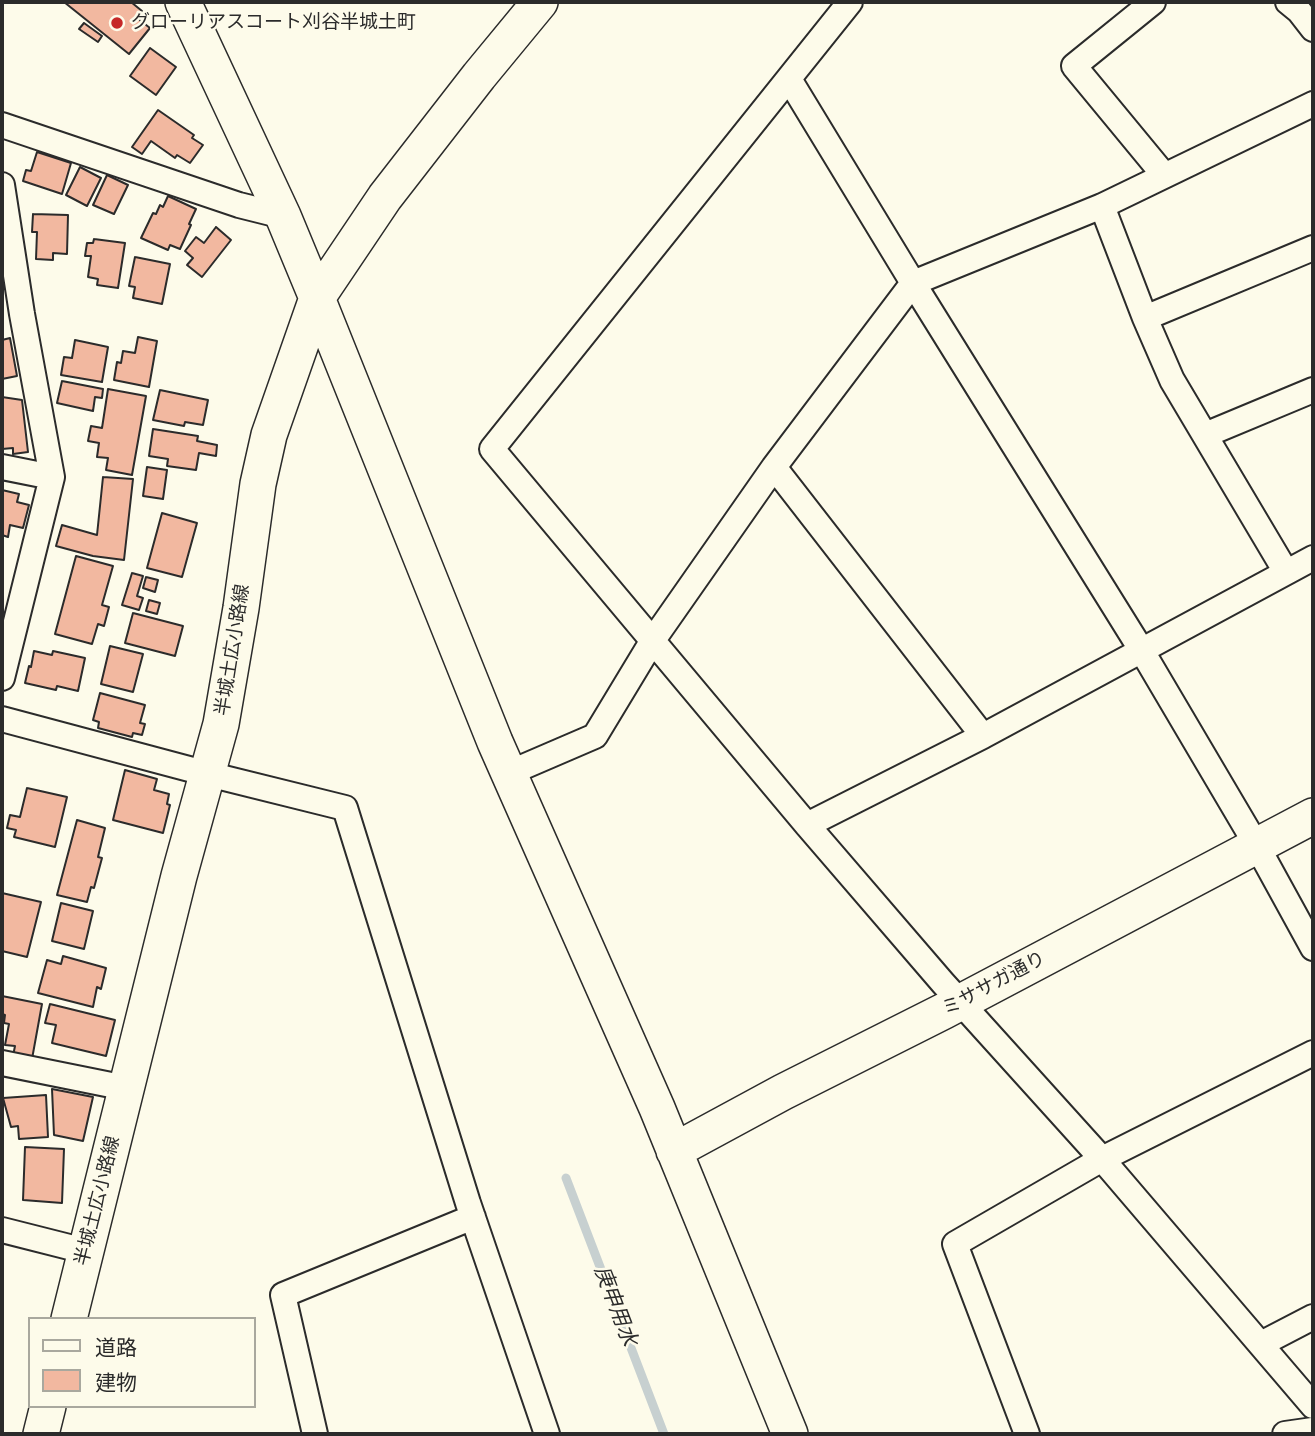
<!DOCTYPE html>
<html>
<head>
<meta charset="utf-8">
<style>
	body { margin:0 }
	#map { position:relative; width:1315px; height:1436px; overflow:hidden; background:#fdfbea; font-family:Arial,"Noto Sans JP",sans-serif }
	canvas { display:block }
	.frame { position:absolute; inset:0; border:4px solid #2b2b2b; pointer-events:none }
	.legend { position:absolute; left:28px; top:1317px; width:228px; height:91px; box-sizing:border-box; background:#fdfbea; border:2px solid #a9a89e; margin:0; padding:9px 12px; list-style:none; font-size:21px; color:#2b2b2b }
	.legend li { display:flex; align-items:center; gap:14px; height:35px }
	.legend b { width:35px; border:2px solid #a9a89e }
</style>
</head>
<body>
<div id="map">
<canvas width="1315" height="1436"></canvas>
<div class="frame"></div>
<ul class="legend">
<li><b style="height:9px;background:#fdfbea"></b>道路</li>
<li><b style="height:19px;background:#f2b8a0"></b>建物</li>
</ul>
</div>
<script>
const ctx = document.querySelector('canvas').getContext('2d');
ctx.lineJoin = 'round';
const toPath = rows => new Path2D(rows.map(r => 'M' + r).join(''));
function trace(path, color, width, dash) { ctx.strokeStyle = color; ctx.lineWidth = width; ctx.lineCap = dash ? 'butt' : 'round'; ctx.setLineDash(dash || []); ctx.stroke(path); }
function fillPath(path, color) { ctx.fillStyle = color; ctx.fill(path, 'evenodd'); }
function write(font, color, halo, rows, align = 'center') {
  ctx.font = font + ' Arial,"Noto Sans JP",sans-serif'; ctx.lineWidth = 5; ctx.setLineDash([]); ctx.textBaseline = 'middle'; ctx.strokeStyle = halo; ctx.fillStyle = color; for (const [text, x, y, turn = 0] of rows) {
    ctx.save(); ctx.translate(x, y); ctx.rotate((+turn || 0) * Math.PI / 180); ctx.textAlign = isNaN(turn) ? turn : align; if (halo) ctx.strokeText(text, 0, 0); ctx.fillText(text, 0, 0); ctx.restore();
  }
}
trace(toPath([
	[566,1178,664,1434]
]), '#c7d0d0', 9);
const building = toPath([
	[64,2,131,2,142,11,137,18,150,28,129,54,64,2],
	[84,23,102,36,98,42,79,29,84,23],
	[150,48,176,67,156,95,130,76,150,48],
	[158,110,194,135,192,138,203,145,190,163,177,155,175,158,151,141,142,154,132,147,158,110],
	[37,152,71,163,62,194,23,181,26,170,31,171,37,152],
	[80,167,101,178,87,206,66,195,80,167],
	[107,175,128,185,114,214,93,205,107,175],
	[168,196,196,209,189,224,191,225,180,249,170,245,168,250,141,238,153,213,156,214,160,205,163,207,168,196],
	[33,214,68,215,67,254,53,253,53,260,36,259,37,232,32,232,33,214],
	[216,227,231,240,202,277,187,265,193,258,185,251,196,237,204,243,216,227],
	[94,239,125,243,118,288,97,285,98,279,88,277,91,256,85,256,87,243,93,243,94,239],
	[135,257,170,264,162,304,133,298,135,287,129,286,135,257],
	[138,337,157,341,149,387,114,380,117,362,121,363,123,351,135,353,138,337],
	[10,338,17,376,2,379,2,340,10,338],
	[75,340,108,347,102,382,61,375,64,357,72,358,75,340],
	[62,381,103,389,102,398,95,397,93,411,57,403,62,381],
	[108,389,146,396,132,475,106,470,108,458,97,457,99,443,88,441,91,426,102,428,108,389],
	[160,390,208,400,203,425,185,422,184,426,153,420,160,390],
	[2,397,22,400,28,452,13,454,13,448,2,449,2,397],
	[153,429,198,436,197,441,217,445,216,456,199,453,196,470,167,466,168,459,149,456,153,429],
	[147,467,167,470,163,499,143,496,147,467],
	[103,477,133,479,124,560,93,556,56,546,62,525,97,535,103,477],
	[2,490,19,494,17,502,29,505,23,528,10,525,8,537,2,535,2,490],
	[162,513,197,523,182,577,147,568,162,513],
	[76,556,113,566,102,605,109,607,104,626,98,624,92,644,55,634,76,556],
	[132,573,143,576,137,596,143,598,139,610,122,605,132,573],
	[146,577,158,580,155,592,143,588,146,577],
	[149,600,160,603,157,614,146,611,149,600],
	[133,613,183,626,175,656,125,643,133,613],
	[110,646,143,654,133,692,101,684,110,646],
	[34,651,52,655,53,651,85,658,78,691,57,686,56,690,25,683,29,666,31,667,34,651],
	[100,693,145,705,140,723,145,724,142,735,133,733,132,737,98,728,99,722,93,720,100,693],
	[125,770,157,779,154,790,169,794,167,804,170,805,163,833,113,820,125,770],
	[27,788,67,797,55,847,14,837,16,830,7,828,10,815,20,817,27,788],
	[77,820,105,828,98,857,102,858,94,888,91,887,87,902,57,895,77,820],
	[2,893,41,902,27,957,2,951,2,893],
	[61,903,93,911,84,949,52,941,61,903],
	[63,956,106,968,101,989,97,987,93,1007,38,993,47,960,61,964,63,956],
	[2,996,42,1004,32,1059,13,1056,15,1046,5,1045,9,1024,4,1023,5,1015,2,1014,2,996],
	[50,1004,115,1020,106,1056,52,1043,56,1025,45,1023,50,1004],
	[52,1089,93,1097,83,1141,54,1135,52,1089],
	[46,1095,48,1137,19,1139,18,1126,11,1127,3,1098,46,1095],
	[25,1147,64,1149,62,1203,23,1200,25,1147]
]);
fillPath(building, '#f2b8a0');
trace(building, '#2b2b2b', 2);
const street = toPath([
	[850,2,492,449,807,825,943,983,1102,1159,1313,1406],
	[1153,2,1074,66,1164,175],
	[1288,2,1299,11,1313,29],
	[789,79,913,283,1102,206,1313,104],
	[2,125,239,205,283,216],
	[2,185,22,314,52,477,2,678],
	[1102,206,1145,318],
	[1205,435,1313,390],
	[2,467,52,477],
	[774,467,983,736],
	[1286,572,1172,380,1145,318,1313,248],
	[2,719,208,774,345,808,468,1203,547,1434],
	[509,773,595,736,653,640,774,467,913,283,1142,651,1257,846,1313,948],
	[807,825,983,736,1313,558],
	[2,1063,126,1088],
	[2,1230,85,1251],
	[1261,1344,1313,1317],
	[315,1434,283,1295,473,1217],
	[1027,1434,955,1244,1102,1159,1313,1053],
	[1285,1434,1313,1430]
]);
const secondary = toPath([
	[540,2,479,76,385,197,317,298,495,742,657,1108,790,1434],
	[674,1151,783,1092,944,1011,1313,816],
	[69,1319,179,876,221,724,241,608,258,484,269,435,317,298,283,216,183,2],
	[41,1434,48,1406]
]);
trace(street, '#2b2b2b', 28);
trace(secondary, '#2b2b2b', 38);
trace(street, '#fdfbea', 24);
trace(secondary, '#fdfbea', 35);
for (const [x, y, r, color] of [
	[117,23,7,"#c62828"]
]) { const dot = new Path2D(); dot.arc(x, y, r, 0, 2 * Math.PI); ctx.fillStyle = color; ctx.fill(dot); trace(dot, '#fdfbea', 2.5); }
write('19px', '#2b2b2b', '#fdfbea', [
	["グローリアスコート刈谷半城土町",131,23]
], 'left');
write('19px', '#2b2b2b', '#fdfbea', [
	["半城土広小路線",233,650,-81],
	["ミササガ通り",994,984,-28],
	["半城土広小路線",98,1201,-76]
]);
write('italic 21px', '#2b2b2b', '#fdfbea', [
	["庚申用水",615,1306,69]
]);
</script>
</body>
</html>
